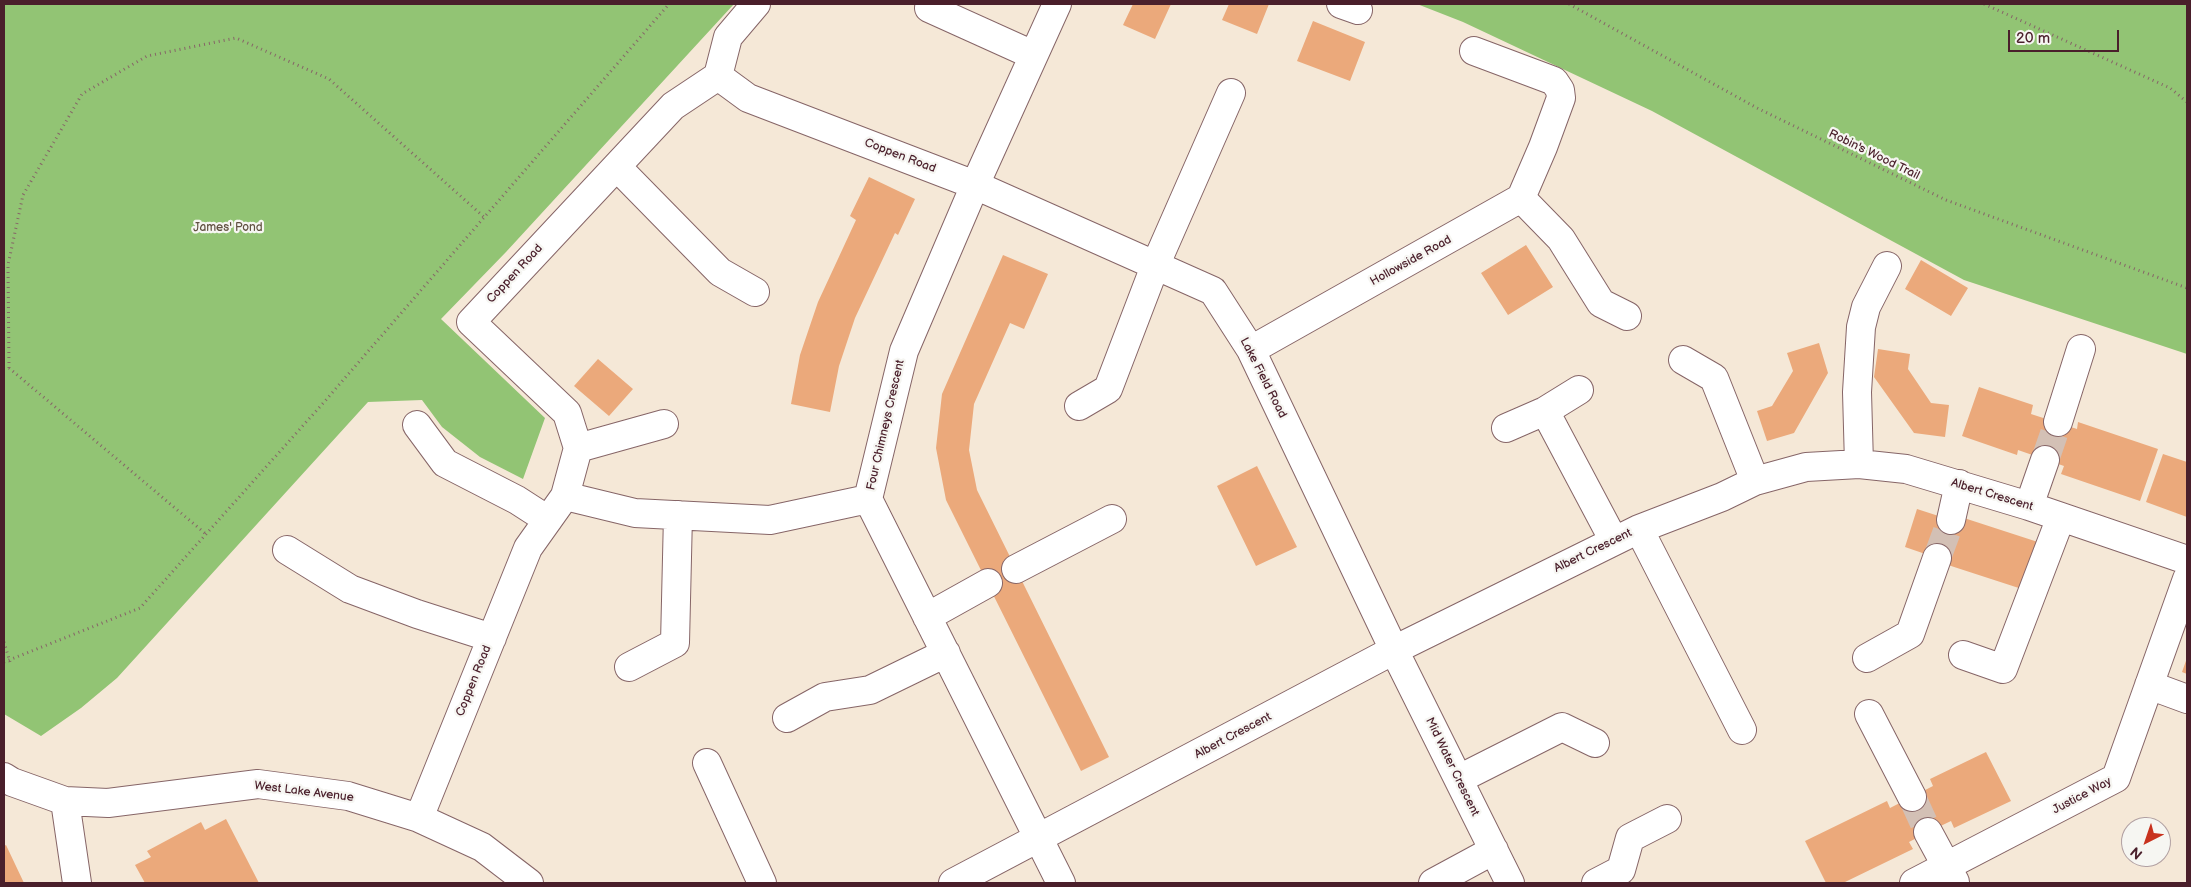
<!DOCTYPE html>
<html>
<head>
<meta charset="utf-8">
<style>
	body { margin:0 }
	#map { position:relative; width:2191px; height:887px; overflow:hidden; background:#f5e8d7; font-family:"Balsamiq Sans",sans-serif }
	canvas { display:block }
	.frame { position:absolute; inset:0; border:5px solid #4a1f2b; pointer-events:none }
	.north { position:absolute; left:2121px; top:817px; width:50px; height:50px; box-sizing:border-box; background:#f6f6f2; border:1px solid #b1a0a2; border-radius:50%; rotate:221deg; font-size:14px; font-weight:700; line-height:20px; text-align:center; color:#4a1f2b }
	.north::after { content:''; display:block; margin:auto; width:18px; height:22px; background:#c8321e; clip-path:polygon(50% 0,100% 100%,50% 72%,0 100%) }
	.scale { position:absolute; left:2008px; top:30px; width:111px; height:22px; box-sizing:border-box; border:2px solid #4a1f2b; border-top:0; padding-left:6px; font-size:15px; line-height:18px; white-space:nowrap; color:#4a1f2b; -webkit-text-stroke:4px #f6f6f2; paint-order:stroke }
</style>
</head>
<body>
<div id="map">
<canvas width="2191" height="887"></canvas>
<div class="frame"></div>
<div class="north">N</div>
<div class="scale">20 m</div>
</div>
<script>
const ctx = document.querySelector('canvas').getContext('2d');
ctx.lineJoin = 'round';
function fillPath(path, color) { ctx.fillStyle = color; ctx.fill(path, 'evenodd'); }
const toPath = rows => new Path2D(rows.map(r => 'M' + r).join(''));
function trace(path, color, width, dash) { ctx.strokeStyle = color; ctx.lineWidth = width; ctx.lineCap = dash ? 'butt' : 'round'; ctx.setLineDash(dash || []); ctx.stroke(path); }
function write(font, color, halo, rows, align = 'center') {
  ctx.font = font + ' "Balsamiq Sans",sans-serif'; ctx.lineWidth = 4.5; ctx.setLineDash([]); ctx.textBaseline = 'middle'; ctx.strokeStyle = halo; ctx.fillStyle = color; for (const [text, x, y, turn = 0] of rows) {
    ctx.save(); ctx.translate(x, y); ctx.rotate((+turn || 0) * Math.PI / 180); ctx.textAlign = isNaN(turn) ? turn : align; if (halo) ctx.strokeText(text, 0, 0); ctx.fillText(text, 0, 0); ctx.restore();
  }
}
fillPath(toPath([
	[4,4,734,4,506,252,441,319,545,418,523,479,480,457,442,427,422,400,368,402,117,678,81,708,41,736,4,714],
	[1417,4,2187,4,2187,354,1964,280,1652,111,1463,22]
]), '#92c474');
fillPath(toPath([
	[1133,4,1171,4,1155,39,1123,25],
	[1229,4,1269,4,1257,34,1222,20],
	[1313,21,1365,42,1350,81,1297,61],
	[869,177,915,199,898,235,895,233,855,318,839,366,830,412,791,404,800,355,818,302,856,220,850,216],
	[1526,245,1553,287,1508,315,1481,273],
	[1003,255,1048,274,1024,329,1010,323,974,404,969,450,977,490,1109,757,1081,771,946,500,936,448,942,394],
	[1921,260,1968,288,1951,316,1905,289],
	[1819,343,1828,373,1794,433,1767,441,1757,411,1772,406,1793,371,1787,353],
	[1878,349,1910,354,1908,369,1931,403,1949,405,1945,437,1914,433,1874,377],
	[598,359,633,389,609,416,574,386],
	[1979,387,2033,405,2031,414,2077,429,2078,422,2158,449,2140,501,2061,474,2064,466,2018,450,2017,455,1962,436],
	[2163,454,2187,462,2187,517,2146,502],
	[1257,466,1297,547,1256,566,1217,486],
	[1917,509,1951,520,1964,518,2044,544,2028,591,1948,565,1937,558,1905,547],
	[2187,658,2187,674,2182,672],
	[1986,752,2011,801,1954,828,1951,821,1928,832,1909,842,1913,849,1843,883,1826,883,1805,841,1887,801,1890,808,1933,786,1930,779],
	[226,819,259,883,145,883,135,865,151,857,147,851,201,822,205,830],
	[6,845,24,883,4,883,4,846]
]), '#eba97b');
trace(toPath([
	[2045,460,2058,422],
	[1937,558,1951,520],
	[1912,797,1928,832]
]), '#d3c0b5', 28, [28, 14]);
const minor = toPath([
	[931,4,929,8,1033,55],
	[1057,4,975,185,904,351,868,499,1061,883],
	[1341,4,1358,10],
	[718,76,748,98,975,185,1213,291,1251,350,1394,650,1510,883],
	[617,167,720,272,755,292],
	[1521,198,1561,239,1601,303,1627,316],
	[1251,350,1521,198,1543,147,1561,98,1560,90,1554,81,1474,51],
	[1683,360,1714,378,1755,481],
	[1079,406,1108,389,1155,266,1231,93],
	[1545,411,1614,541],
	[2058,422,2081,349],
	[417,425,445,463,517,500,548,520],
	[1506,428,1545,411,1579,390],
	[578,448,664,424],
	[1859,464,1857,392,1861,327,1866,307,1887,266],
	[565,496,635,513,770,520,868,499],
	[2029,506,2045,460],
	[1951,520,1959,484],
	[1639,529,1742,730],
	[287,550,350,589,417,614,492,638],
	[1016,569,1112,519],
	[927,617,988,583],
	[1963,655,2003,669,2061,517],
	[1867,658,1910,634,1937,558],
	[629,667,675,643,678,515],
	[2149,685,2187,699],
	[1869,714,1912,797],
	[787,718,825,697,870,690,946,653],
	[707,763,762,883],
	[4,777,12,782,65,801,108,803,258,784,348,796,419,818,482,847,529,883],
	[1459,779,1562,727,1595,743],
	[65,801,77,883],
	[419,818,528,548,565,496,578,448,567,413,471,322,673,106,718,76,728,37,756,4],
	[1928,832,1955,882],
	[953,883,1394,650,1639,529,1722,497,1755,481,1806,467,1859,464,1906,469,2029,506,2187,560],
	[1433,883,1494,850],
	[1596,883,1621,870,1630,838,1667,819],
	[1914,883,2116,778,2187,579]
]);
trace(minor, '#866567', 30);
trace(toPath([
	[1569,4,1757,108,1946,200,2187,288],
	[1984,4,2170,88,2187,102],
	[4,368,9,368,8,265,23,195,82,94,147,56,236,38,329,79,484,217],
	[9,368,207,535],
	[4,642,10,662],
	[4,662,140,608,325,401,669,4]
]), '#866567', 3, [1, 4]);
trace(minor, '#fff', 28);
write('12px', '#4a1f2b', '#f6f6f2', [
	["Robin's Wood Trail",1874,155,26],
	["Coppen Road",900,156,21],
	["Hollowside Road",1411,261,-29],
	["Coppen Road",515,274,-47],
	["Lake Field Road",1263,378,63],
	["Four Chimneys Crescent",886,425,-77],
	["Albert Crescent",1992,495,17],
	["Albert Crescent",1593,551,-26],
	["Coppen Road",474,681,-68],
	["Albert Crescent",1233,736,-28],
	["Mid Water Crescent",1452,767,64],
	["West Lake Avenue",304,792,7],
	["Justice Way",2082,796,-28]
]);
write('12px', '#605141', '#f6f6f2', [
	["James' Pond",228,228]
]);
</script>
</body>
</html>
